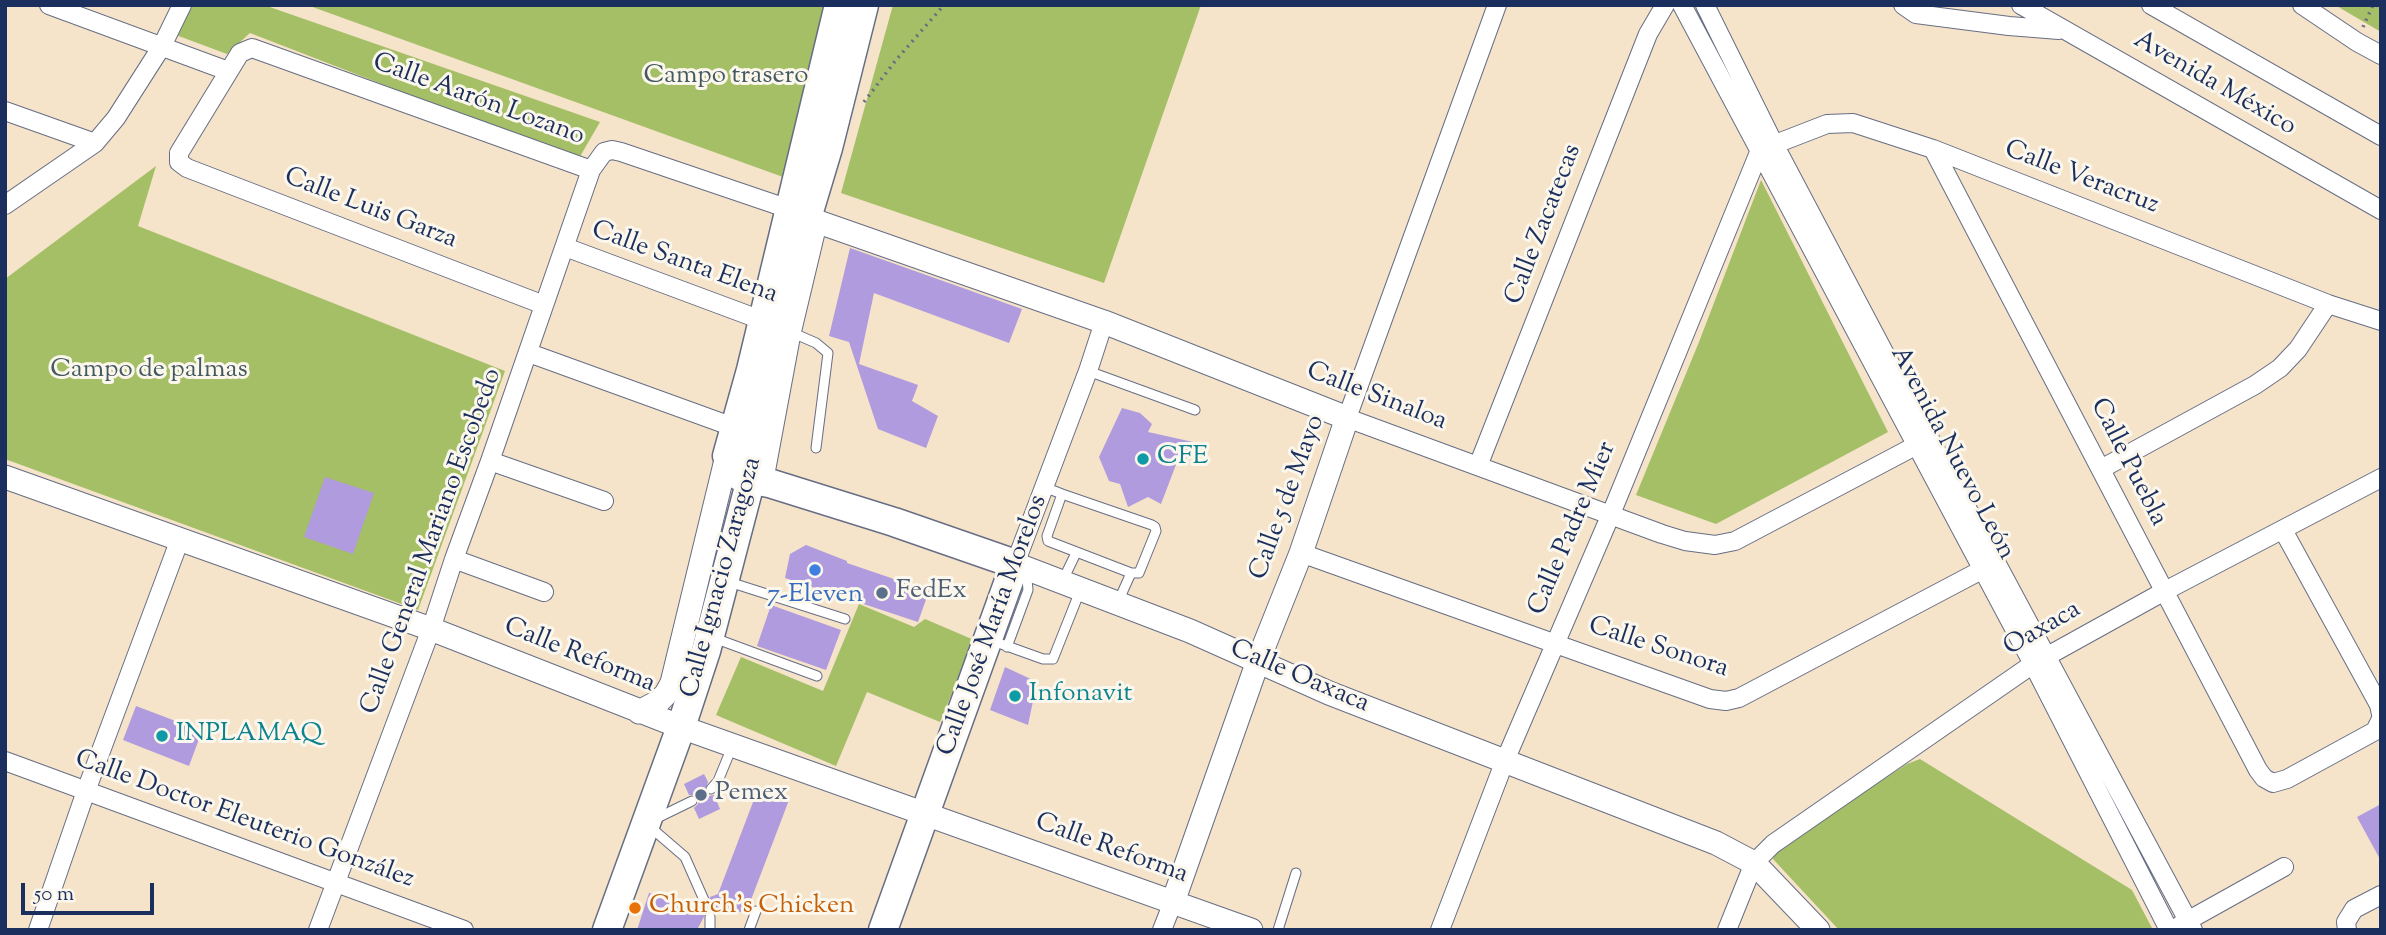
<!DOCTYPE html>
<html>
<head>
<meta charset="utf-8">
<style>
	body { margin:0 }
	#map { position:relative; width:2386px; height:935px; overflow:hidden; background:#f5e3ca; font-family:"Sorts Mill Goudy",serif }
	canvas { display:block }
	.frame { position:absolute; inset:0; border:7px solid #1b2f5e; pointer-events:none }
	.scale { position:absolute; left:21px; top:883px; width:133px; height:32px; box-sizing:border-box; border:4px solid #1b2f5e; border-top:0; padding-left:9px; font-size:21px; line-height:24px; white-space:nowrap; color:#1b2f5e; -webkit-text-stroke:5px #fbf7ec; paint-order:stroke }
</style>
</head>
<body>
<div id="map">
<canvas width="2386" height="935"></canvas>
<div class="frame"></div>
<div class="scale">50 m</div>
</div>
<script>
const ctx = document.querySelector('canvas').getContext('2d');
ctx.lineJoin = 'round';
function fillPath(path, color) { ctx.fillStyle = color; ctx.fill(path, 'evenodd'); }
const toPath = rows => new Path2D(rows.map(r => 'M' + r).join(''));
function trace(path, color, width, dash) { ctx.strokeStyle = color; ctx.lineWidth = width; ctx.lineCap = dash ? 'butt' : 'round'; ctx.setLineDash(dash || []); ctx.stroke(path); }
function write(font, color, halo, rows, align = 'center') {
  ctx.font = font + ' "Sorts Mill Goudy",serif'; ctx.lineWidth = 6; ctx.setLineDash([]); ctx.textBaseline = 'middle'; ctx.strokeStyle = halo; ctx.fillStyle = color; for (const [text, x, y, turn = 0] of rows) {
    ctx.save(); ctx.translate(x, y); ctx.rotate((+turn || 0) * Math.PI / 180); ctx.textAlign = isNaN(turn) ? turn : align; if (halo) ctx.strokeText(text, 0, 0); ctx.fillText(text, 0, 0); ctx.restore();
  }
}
fillPath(toPath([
	[188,5,264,5,600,122,578,160,250,33,227,54,176,35],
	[307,5,825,5,783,177],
	[893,5,1201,5,1104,283,841,193],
	[2335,5,2381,5,2381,32],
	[156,166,138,226,505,371,418,610,5,459,5,279],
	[1761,180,1888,432,1716,524,1636,495,1699,342],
	[859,604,914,627,925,619,974,640,940,722,867,692,836,766,716,715,741,657,823,691],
	[1920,759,2132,890,2153,930,1839,930,1773,859,1777,848,1907,764]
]), '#a4bf66');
fillPath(toPath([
	[850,248,1022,309,1009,343,874,293,859,364,918,385,912,401,938,416,926,448,878,429,849,342,829,336],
	[1122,408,1140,413,1152,424,1148,432,1193,442,1184,464,1177,462,1161,504,1148,497,1128,507,1120,484,1109,481,1099,457],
	[325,477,374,493,353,554,304,537],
	[806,545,847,561,847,563,929,591,918,622,785,578,790,554],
	[771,605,841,630,826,670,757,646],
	[1005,667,1037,682,1028,725,990,710],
	[136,706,202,731,189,766,123,740],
	[704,774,708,782,705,792,709,796,714,795,720,809,699,819,694,808,698,804,699,799,695,795,689,795,684,784],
	[758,789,789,800,746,913,724,909,716,913,707,911,697,930,637,930,649,893,695,906,698,904,704,907,709,905,710,897,718,894],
	[2381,804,2381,861,2357,817]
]), '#af9bdd');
const service = toPath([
	[793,333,816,343,828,353,816,448],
	[1088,371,1195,410],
	[769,479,796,334,822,225],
	[1044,487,1062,494,1152,525,1155,527,1156,531,1139,573,1131,573,1048,541,1047,536,1062,494],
	[726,581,845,619],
	[1062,582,1076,553],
	[1118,602,1131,573],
	[714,638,817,676],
	[990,640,1043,659,1053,659,1080,591],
	[1007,647,1028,590,1027,579,1021,571],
	[711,789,718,781,732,747],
	[653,820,692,801],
	[649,826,685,857,704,900],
	[710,930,710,917],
	[749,930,756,911],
	[1278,930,1296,873]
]);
const minor = toPath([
	[49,5,228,71],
	[1497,5,1347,418,1662,534,1685,541,1715,545,1735,541,1917,445],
	[1682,5,2033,664,2169,930],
	[1705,5,1774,144,1923,426,2193,930],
	[1903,5,1916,14,2009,26,2059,30],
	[2021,5,2381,210],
	[2151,5,2381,136],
	[2302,5,2357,42,2381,55],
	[5,111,95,143],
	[1933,149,2258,770,2264,778,2273,783,2287,779,2375,731,2381,719],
	[5,205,95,143,116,118,162,46,182,5],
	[565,247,772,324],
	[544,305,187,168,179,162,179,153,240,53,252,48,591,170,604,152,612,150,621,152,789,209],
	[529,353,736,428],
	[490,461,604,501],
	[1478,466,1648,34,1665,5],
	[2101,469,2255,385,2280,368,2298,349,2328,304],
	[2283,530,2379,705,2381,714],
	[1301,553,1710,699,1726,701,1739,698,1991,565],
	[454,559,544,592],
	[1015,564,1088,371,1104,322],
	[5,761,464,930],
	[2180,925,2284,867],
	[38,930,86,791,180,539],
	[318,930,431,629,454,559,490,461,591,170],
	[1162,930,1173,902],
	[1440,930,1504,763,1611,514,1760,150,1827,124,1853,123,1933,149,2328,304,2381,321],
	[1727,930,1754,863,1773,844,2033,664,2163,592,2381,478],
	[2347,930,2346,922,2354,909,2381,895]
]);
const tertiary = toPath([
	[807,218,1104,322,1347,418,1301,553,1258,661,1173,902],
	[5,477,431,629,681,727,1251,930],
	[1015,564,1190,631,1329,693,1716,843,1754,863,1818,930],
	[639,712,658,702,666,694,672,683,727,456]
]);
const primary = toPath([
	[839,5,751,370,727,456,736,474,741,477,769,483,894,522,1015,564,883,930],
	[607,930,681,727,706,651,751,479,807,218,828,148,864,5]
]);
trace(service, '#676e84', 11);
trace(minor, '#676e84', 20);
trace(tertiary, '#676e84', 25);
trace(primary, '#676e84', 31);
trace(toPath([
	[2376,5,2381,8],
	[2363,27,2373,5],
	[864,102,896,60,944,5]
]), '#676e84', 3.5, [2, 5]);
trace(service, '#fff', 9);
trace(minor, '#fff', 18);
trace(tertiary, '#fff', 23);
trace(primary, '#fff', 28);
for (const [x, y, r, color] of [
	[1143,459,7,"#0f9aa8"],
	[815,570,7,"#3f7fe0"],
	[882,593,7,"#5c6f8a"],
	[1015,696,7,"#0f9aa8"],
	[162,736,7,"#0f9aa8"],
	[701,795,7,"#5c6f8a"],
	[635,908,7,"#e8710a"]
]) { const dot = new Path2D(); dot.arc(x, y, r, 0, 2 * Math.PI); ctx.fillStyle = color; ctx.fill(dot); trace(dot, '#fbf7ec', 2.5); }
write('26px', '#445a60', '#fbf7ec', [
	["Campo trasero",726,78],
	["Campo de palmas",149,372]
]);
write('26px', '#1b2f5e', '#fbf7ec', [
	["Avenida México",2214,85,30],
	["Calle Aarón Lozano",478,101,20],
	["Calle Veracruz",2081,179,21],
	["Calle Luis Garza",370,210,21],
	["Calle Zacatecas",1545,225,-69],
	["Calle Santa Elena",684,264,20],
	["Calle Sinaloa",1376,398,21],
	["Avenida Nuevo León",1951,454,62],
	["Calle Puebla",2127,463,63],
	["Calle 5 de Mayo",1289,498,-70],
	["Calle Padre Mier",1574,529,-67],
	["Calle General Mariano Escobedo",433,542,-70],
	["Calle Ignacio Zaragoza",723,578,-75],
	["Calle José María Morelos",994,626,-70],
	["Oaxaca",2043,630,-30],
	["Calle Sonora",1658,649,18],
	["Calle Reforma",579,657,22],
	["Calle Oaxaca",1299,678,23],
	["Calle Doctor Eleuterio González",244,821,20],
	["Calle Reforma",1111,850,20]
]);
write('26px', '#0d838f', '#fbf7ec', [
	["CFE",1157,459],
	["Infonavit",1029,696],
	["INPLAMAQ",176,736]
], 'left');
write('26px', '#4e5e75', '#fbf7ec', [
	["FedEx",896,593],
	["Pemex",715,795]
], 'left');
write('26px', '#366cbe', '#fbf7ec', [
	["7-Eleven",815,597]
]);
write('26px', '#c56008', '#fbf7ec', [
	["Church's Chicken",649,908]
], 'left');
</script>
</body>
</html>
